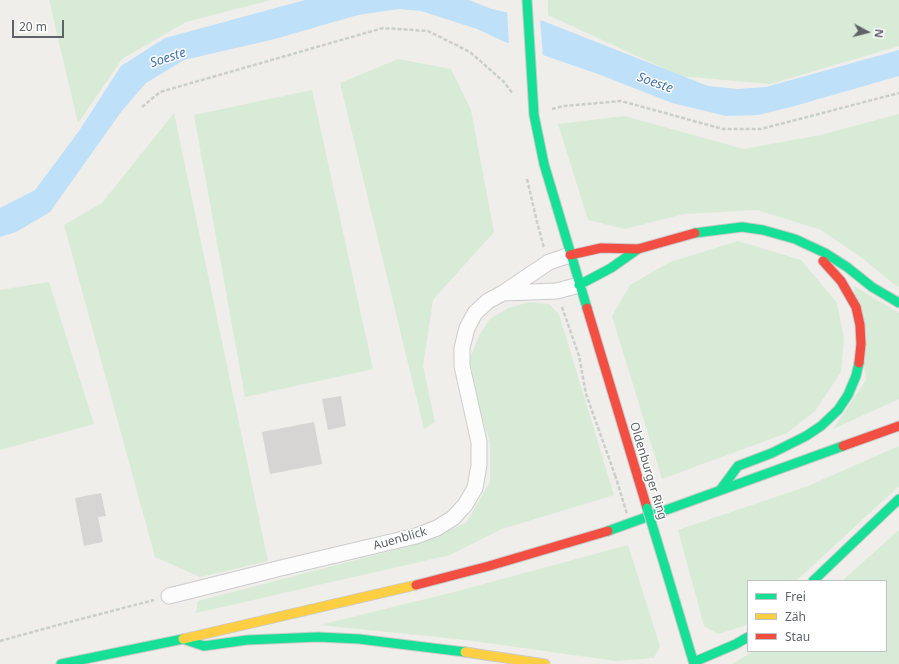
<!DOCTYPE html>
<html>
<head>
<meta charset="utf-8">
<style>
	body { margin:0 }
	#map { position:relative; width:899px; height:664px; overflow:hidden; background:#efeeea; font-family:"Noto Sans",sans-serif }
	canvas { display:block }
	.legend { position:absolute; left:747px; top:580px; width:140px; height:72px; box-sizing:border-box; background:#fff; border:1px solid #bfc1c3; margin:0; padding:5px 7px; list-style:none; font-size:12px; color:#5f6368 }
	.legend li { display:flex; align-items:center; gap:8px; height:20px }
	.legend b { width:20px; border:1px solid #bfc1c3 }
	.north { position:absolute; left:847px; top:12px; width:40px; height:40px; -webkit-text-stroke:3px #fff; paint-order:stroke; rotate:97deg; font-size:11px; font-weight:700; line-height:16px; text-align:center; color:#5f6368 }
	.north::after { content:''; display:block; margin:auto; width:14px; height:18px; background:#5f6368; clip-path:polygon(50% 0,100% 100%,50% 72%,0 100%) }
	.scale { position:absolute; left:12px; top:20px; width:52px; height:18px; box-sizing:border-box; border:2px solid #5f6368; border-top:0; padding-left:5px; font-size:12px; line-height:14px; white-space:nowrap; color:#5f6368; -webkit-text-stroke:3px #fff; paint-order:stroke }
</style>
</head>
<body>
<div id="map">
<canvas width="899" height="664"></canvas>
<ul class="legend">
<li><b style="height:5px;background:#16e098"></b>Frei</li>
<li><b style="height:5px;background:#ffcf43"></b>Zäh</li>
<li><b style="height:5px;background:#f24e42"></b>Stau</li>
</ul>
<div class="north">N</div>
<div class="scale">20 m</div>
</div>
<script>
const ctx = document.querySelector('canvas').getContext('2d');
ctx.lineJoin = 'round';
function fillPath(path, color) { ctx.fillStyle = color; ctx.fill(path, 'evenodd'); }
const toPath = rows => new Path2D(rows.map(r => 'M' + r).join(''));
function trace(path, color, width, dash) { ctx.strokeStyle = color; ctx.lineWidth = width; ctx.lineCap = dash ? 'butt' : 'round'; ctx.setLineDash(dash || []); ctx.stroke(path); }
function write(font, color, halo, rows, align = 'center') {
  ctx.font = font + ' "Noto Sans",sans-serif'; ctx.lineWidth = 3; ctx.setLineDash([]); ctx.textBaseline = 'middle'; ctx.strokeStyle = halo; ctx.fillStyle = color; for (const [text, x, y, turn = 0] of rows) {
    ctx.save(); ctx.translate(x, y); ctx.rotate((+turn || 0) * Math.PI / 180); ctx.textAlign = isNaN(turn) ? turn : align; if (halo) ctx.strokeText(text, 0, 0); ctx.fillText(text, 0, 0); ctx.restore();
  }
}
fillPath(toPath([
	[49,0,271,0,186,22,122,59,78,123],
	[548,0,899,0,899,46,770,84,680,76,548,15],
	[398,59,451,69,471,110,494,232,433,300,423,366,435,422,424,429,340,83],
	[312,90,373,369,245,397,194,115],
	[174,113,268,561,200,577,155,557,64,225,102,203],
	[899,114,899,287,895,285,862,258,821,230,757,210,684,214,625,229,588,220,558,124,624,116,744,149,820,135],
	[738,241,801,260,837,303,844,338,841,372,815,411,787,433,662,479,612,316,630,285,670,262],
	[49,282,94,424,0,450,0,290],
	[854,286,899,313,899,399,833,429,866,380],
	[530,302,549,304,559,314,614,495,502,529,450,555,196,613,198,601,418,544,466,523,490,482,490,443,476,399,470,358,480,334,490,319,508,308],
	[899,446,899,486,796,581,748,581,748,624,744,626,718,634,704,626,678,530,808,486],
	[899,530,899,664,732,664,754,651,886,651,886,581,842,581],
	[628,545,660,646,654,658,616,661,466,640,320,625,458,591]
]), '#d8ebd6');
fillPath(toPath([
	[305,0,469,0,492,9,543,21,708,86,737,89,766,87,899,50,899,76,791,107,758,115,726,116,672,103,598,74,505,42,477,29,421,11,399,9,358,15,275,39,184,60,146,83,121,112,50,212,16,232,0,237,0,208,35,190,79,131,121,66,165,38]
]), '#bfe0f9');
fillPath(toPath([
	[507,10,540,18,543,57,509,45]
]), '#efeeea');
fillPath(toPath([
	[341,396,346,426,328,430,322,399],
	[314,422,322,464,270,474,262,432],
	[101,493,106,516,98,517,103,542,84,546,75,498]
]), '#d6d5d3');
const street = toPath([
	[503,293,557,291,579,285],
	[169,596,281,568,416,536,437,528,453,518,465,505,475,488,479,465,479,442,462,366,462,348,467,328,475,313,488,301,503,293,549,262,570,255]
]);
const fast = toPath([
	[527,0,534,115,544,164,587,308],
	[695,233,742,227,763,230,795,239,825,253,847,267,872,287,899,303],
	[579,285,611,268,638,249],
	[721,489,738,466,772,453,806,436,821,426,838,410,848,395,856,376,859,363],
	[608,531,843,446],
	[665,567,694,664],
	[813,581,899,499],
	[694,662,736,644,748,637],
	[61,664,183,639,204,646,247,640,318,637,359,639,465,652]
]);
const slow = toPath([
	[183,639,416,585],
	[465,652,545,664]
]);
const jam = toPath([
	[570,255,601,248,638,249,695,233],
	[823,261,841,281,856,307,860,325,861,344,859,363],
	[587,308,647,508],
	[843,446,899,426],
	[416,585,489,566,608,531]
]);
trace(street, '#cbcccc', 17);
trace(fast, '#cacacb', 11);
trace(slow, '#cacacb', 11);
trace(jam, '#cacacb', 11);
trace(toPath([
	[142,107,160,92,383,28,428,31,470,52,504,82,513,94],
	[552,109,564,106,621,101,723,129,761,129,899,93],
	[527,179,537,222,544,248],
	[562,307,579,356,586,394,615,475],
	[0,641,58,625,154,600]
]), '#cacfcc', 2.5, [4, 2]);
trace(street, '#fdfcfc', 15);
trace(fast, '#16e098', 9);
trace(slow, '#ffcf43', 9);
trace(jam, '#f24e42', 9);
const fastBridge = toPath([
	[647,508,665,567]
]);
trace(fastBridge, '#cacacb', 11, []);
trace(toPath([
	[615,475,627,514]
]), '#cacfcc', 2.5, [4, 2]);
trace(fastBridge, '#16e098', 9);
write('12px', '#5f6368', '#fff', [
	["Oldenburger Ring",648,471,73],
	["Auenblick",400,539,-16]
]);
write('italic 13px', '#4174aa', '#fff', [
	["Soeste",168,58,-18],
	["Soeste",655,83,20]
]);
</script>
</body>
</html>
